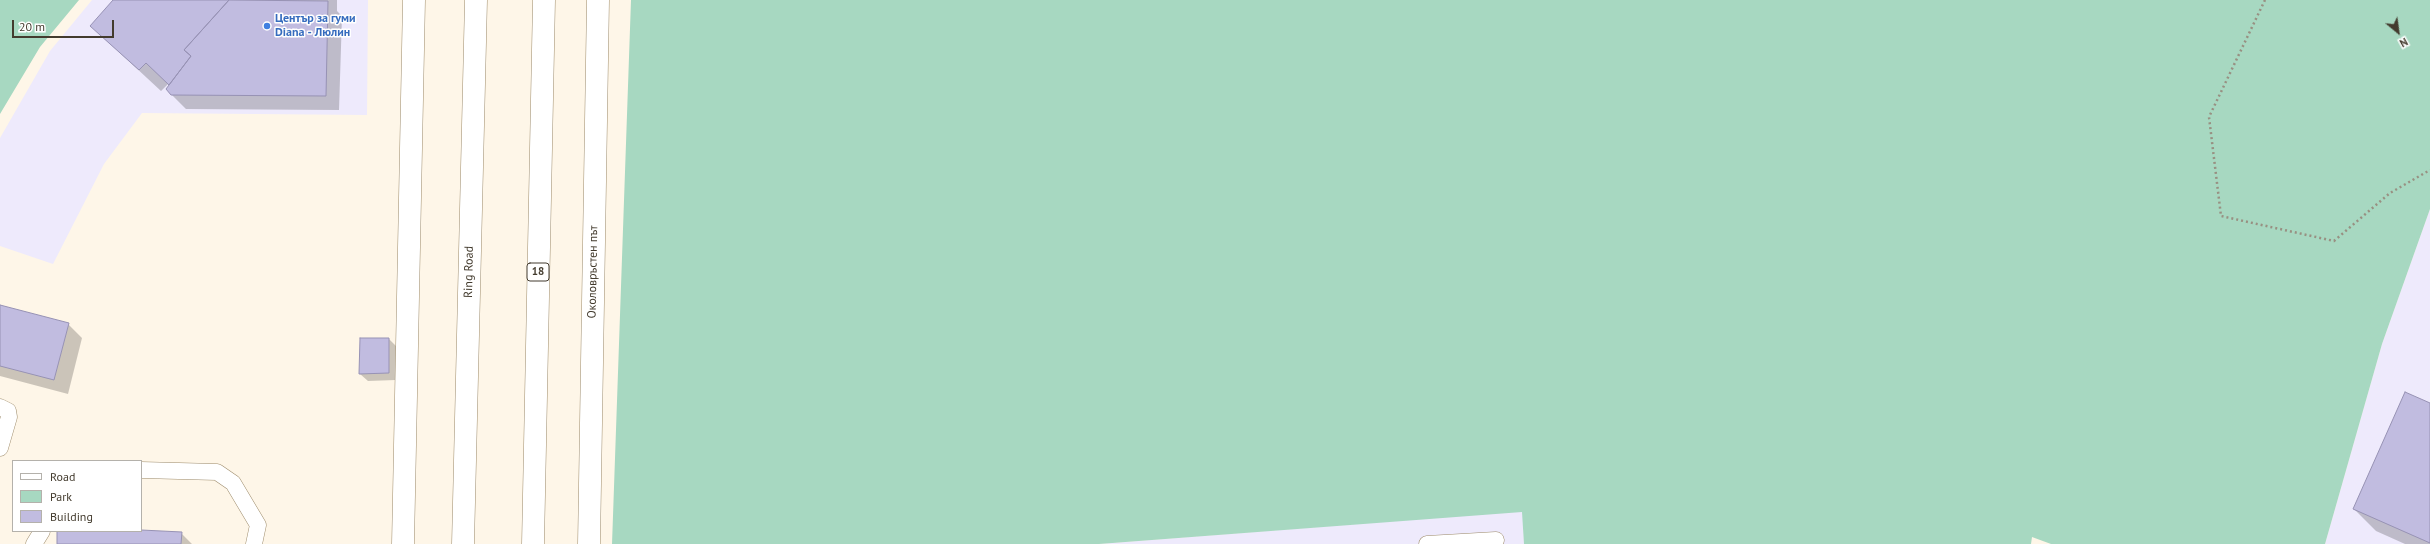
<!DOCTYPE html>
<html>
<head>
<meta charset="utf-8">
<style>
	body { margin:0 }
	#map { position:relative; width:2430px; height:544px; overflow:hidden; background:#fef6e8; font-family:"PT Sans",sans-serif }
	canvas { display:block }
	.legend { position:absolute; left:12px; top:460px; width:130px; height:72px; box-sizing:border-box; background:#fff; border:1px solid #b4b1ab; margin:0; padding:5px 7px; list-style:none; font-size:12px; color:#433b2e }
	.legend li { display:flex; align-items:center; gap:8px; height:20px }
	.legend b { width:20px; border:1px solid #b4b1ab }
	.north { position:absolute; left:2378px; top:12px; width:40px; height:40px; -webkit-text-stroke:3px #fff; paint-order:stroke; rotate:151deg; font-size:11px; font-weight:700; line-height:16px; text-align:center; color:#433b2e }
	.north::after { content:''; display:block; margin:auto; width:14px; height:18px; background:#433b2e; clip-path:polygon(50% 0,100% 100%,50% 72%,0 100%) }
	.scale { position:absolute; left:12px; top:20px; width:102px; height:18px; box-sizing:border-box; border:2px solid #433b2e; border-top:0; padding-left:5px; font-size:12px; line-height:14px; white-space:nowrap; color:#433b2e; -webkit-text-stroke:3px #fff; paint-order:stroke }
</style>
</head>
<body>
<div id="map">
<canvas width="2430" height="544"></canvas>
<ul class="legend">
<li><b style="height:5px;background:#fff"></b>Road</li>
<li><b style="height:11px;background:#a7d8c1"></b>Park</li>
<li><b style="height:11px;background:#c1bce0"></b>Building</li>
</ul>
<div class="north">N</div>
<div class="scale">20 m</div>
</div>
<script>
const ctx = document.querySelector('canvas').getContext('2d');
ctx.lineJoin = 'round';
function fillPath(path, color) { ctx.fillStyle = color; ctx.fill(path, 'evenodd'); }
const toPath = rows => new Path2D(rows.map(r => 'M' + r).join(''));
function trace(path, color, width, dash) { ctx.strokeStyle = color; ctx.lineWidth = width; ctx.lineCap = dash ? 'butt' : 'round'; ctx.setLineDash(dash || []); ctx.stroke(path); }
function write(font, color, halo, rows, align = 'center') {
  ctx.font = font + ' "PT Sans",sans-serif'; ctx.lineWidth = 3; ctx.setLineDash([]); ctx.textBaseline = 'middle'; ctx.strokeStyle = halo; ctx.fillStyle = color; for (const [text, x, y, turn = 0] of rows) {
    ctx.save(); ctx.translate(x, y); ctx.rotate((+turn || 0) * Math.PI / 180); ctx.textAlign = isNaN(turn) ? turn : align; if (halo) ctx.strokeText(text, 0, 0); ctx.fillText(text, 0, 0); ctx.restore();
  }
}
fillPath(toPath([
	[92,0,368,0,367,115,142,113,104,164,53,264,0,246,0,138,50,51],
	[2430,209,2430,544,2325,544,2382,344],
	[1523,511,1524,544,1099,544]
]), '#eeeafc');
fillPath(toPath([
	[0,0,79,0,40,47,0,114],
	[631,0,2430,0,2430,209,2382,344,2325,544,2051,544,2032,537,2031,544,1524,544,1522,512,1099,544,612,544]
]), '#a7d8c1');
fillPath(toPath([
	[114,0,337,0,337,11,342,16,339,110,186,109,172,95,171,81,161,91,91,26],
	[0,306,68,324,82,338,68,394,0,376],
	[389,339,396,346,396,380,368,381,360,374],
	[2430,404,2430,544,2405,544,2376,531,2354,509],
	[181,533,192,544,58,544]
]), '#0003');
const building = toPath([
	[113,0,229,0,184,50,191,56,169,85,146,63,139,70,90,26,113,0],
	[229,0,328,1,326,96,171,95,166,89,191,56,184,50,229,0],
	[0,305,69,323,54,380,0,366,0,305],
	[360,338,389,338,389,373,359,374,360,338],
	[2405,392,2430,403,2430,543,2353,509,2405,392],
	[141,530,182,532,181,544,57,544,57,531,141,530]
]);
fillPath(building, '#c1bce0');
trace(building, '#9792b4', 1);
const service = toPath([
	[0,407,8,411,9,417,0,448],
	[141,470,217,472,233,483,258,525,254,544],
	[34,544,42,531],
	[1427,544,1496,540]
]);
const minor = toPath([
	[403,544,414,0],
	[589,544,598,0]
]);
const trunk = toPath([
	[463,544,476,0],
	[533,544,544,0]
]);
trace(service, '#9d8b6b', 17);
trace(minor, '#9d8b6b', 23);
trace(trunk, '#9d8b6b', 23);
trace(toPath([
	[2265,0,2209,117,2221,216,2334,241,2390,193,2430,170]
]), '#989082', 2.5, [2, 3]);
trace(service, '#fff', 16);
trace(minor, '#fff', 22);
trace(trunk, '#fff', 22);
for (const [x, y, r, color] of [
	[267,26,4,"#3f7fe0"]
]) { const dot = new Path2D(); dot.arc(x, y, r, 0, 2 * Math.PI); ctx.fillStyle = color; ctx.fill(dot); trace(dot, '#fff', 1.5); }
for (const [x, y, w] of [
	[538,272,22]
]) { const box = new Path2D(); box.roundRect(x - w / 2, y - 9, w, 18, 3); ctx.fillStyle = '#fff'; ctx.fill(box); trace(box, '#433b2e', 1); }
write('bold 11px', '#433b2e', null, [
	["18",538,272]
]);
write('bold 12px', '#366cbe', '#fff', [
	["Център за гуми",275,19],
	["Diana - Люлин",275,33]
], 'left');
write('12px', '#433b2e', '#fff', [
	["Ring Road",469,272,-89],
	["Околовръстен път",593,272,-89]
]);
</script>
</body>
</html>
